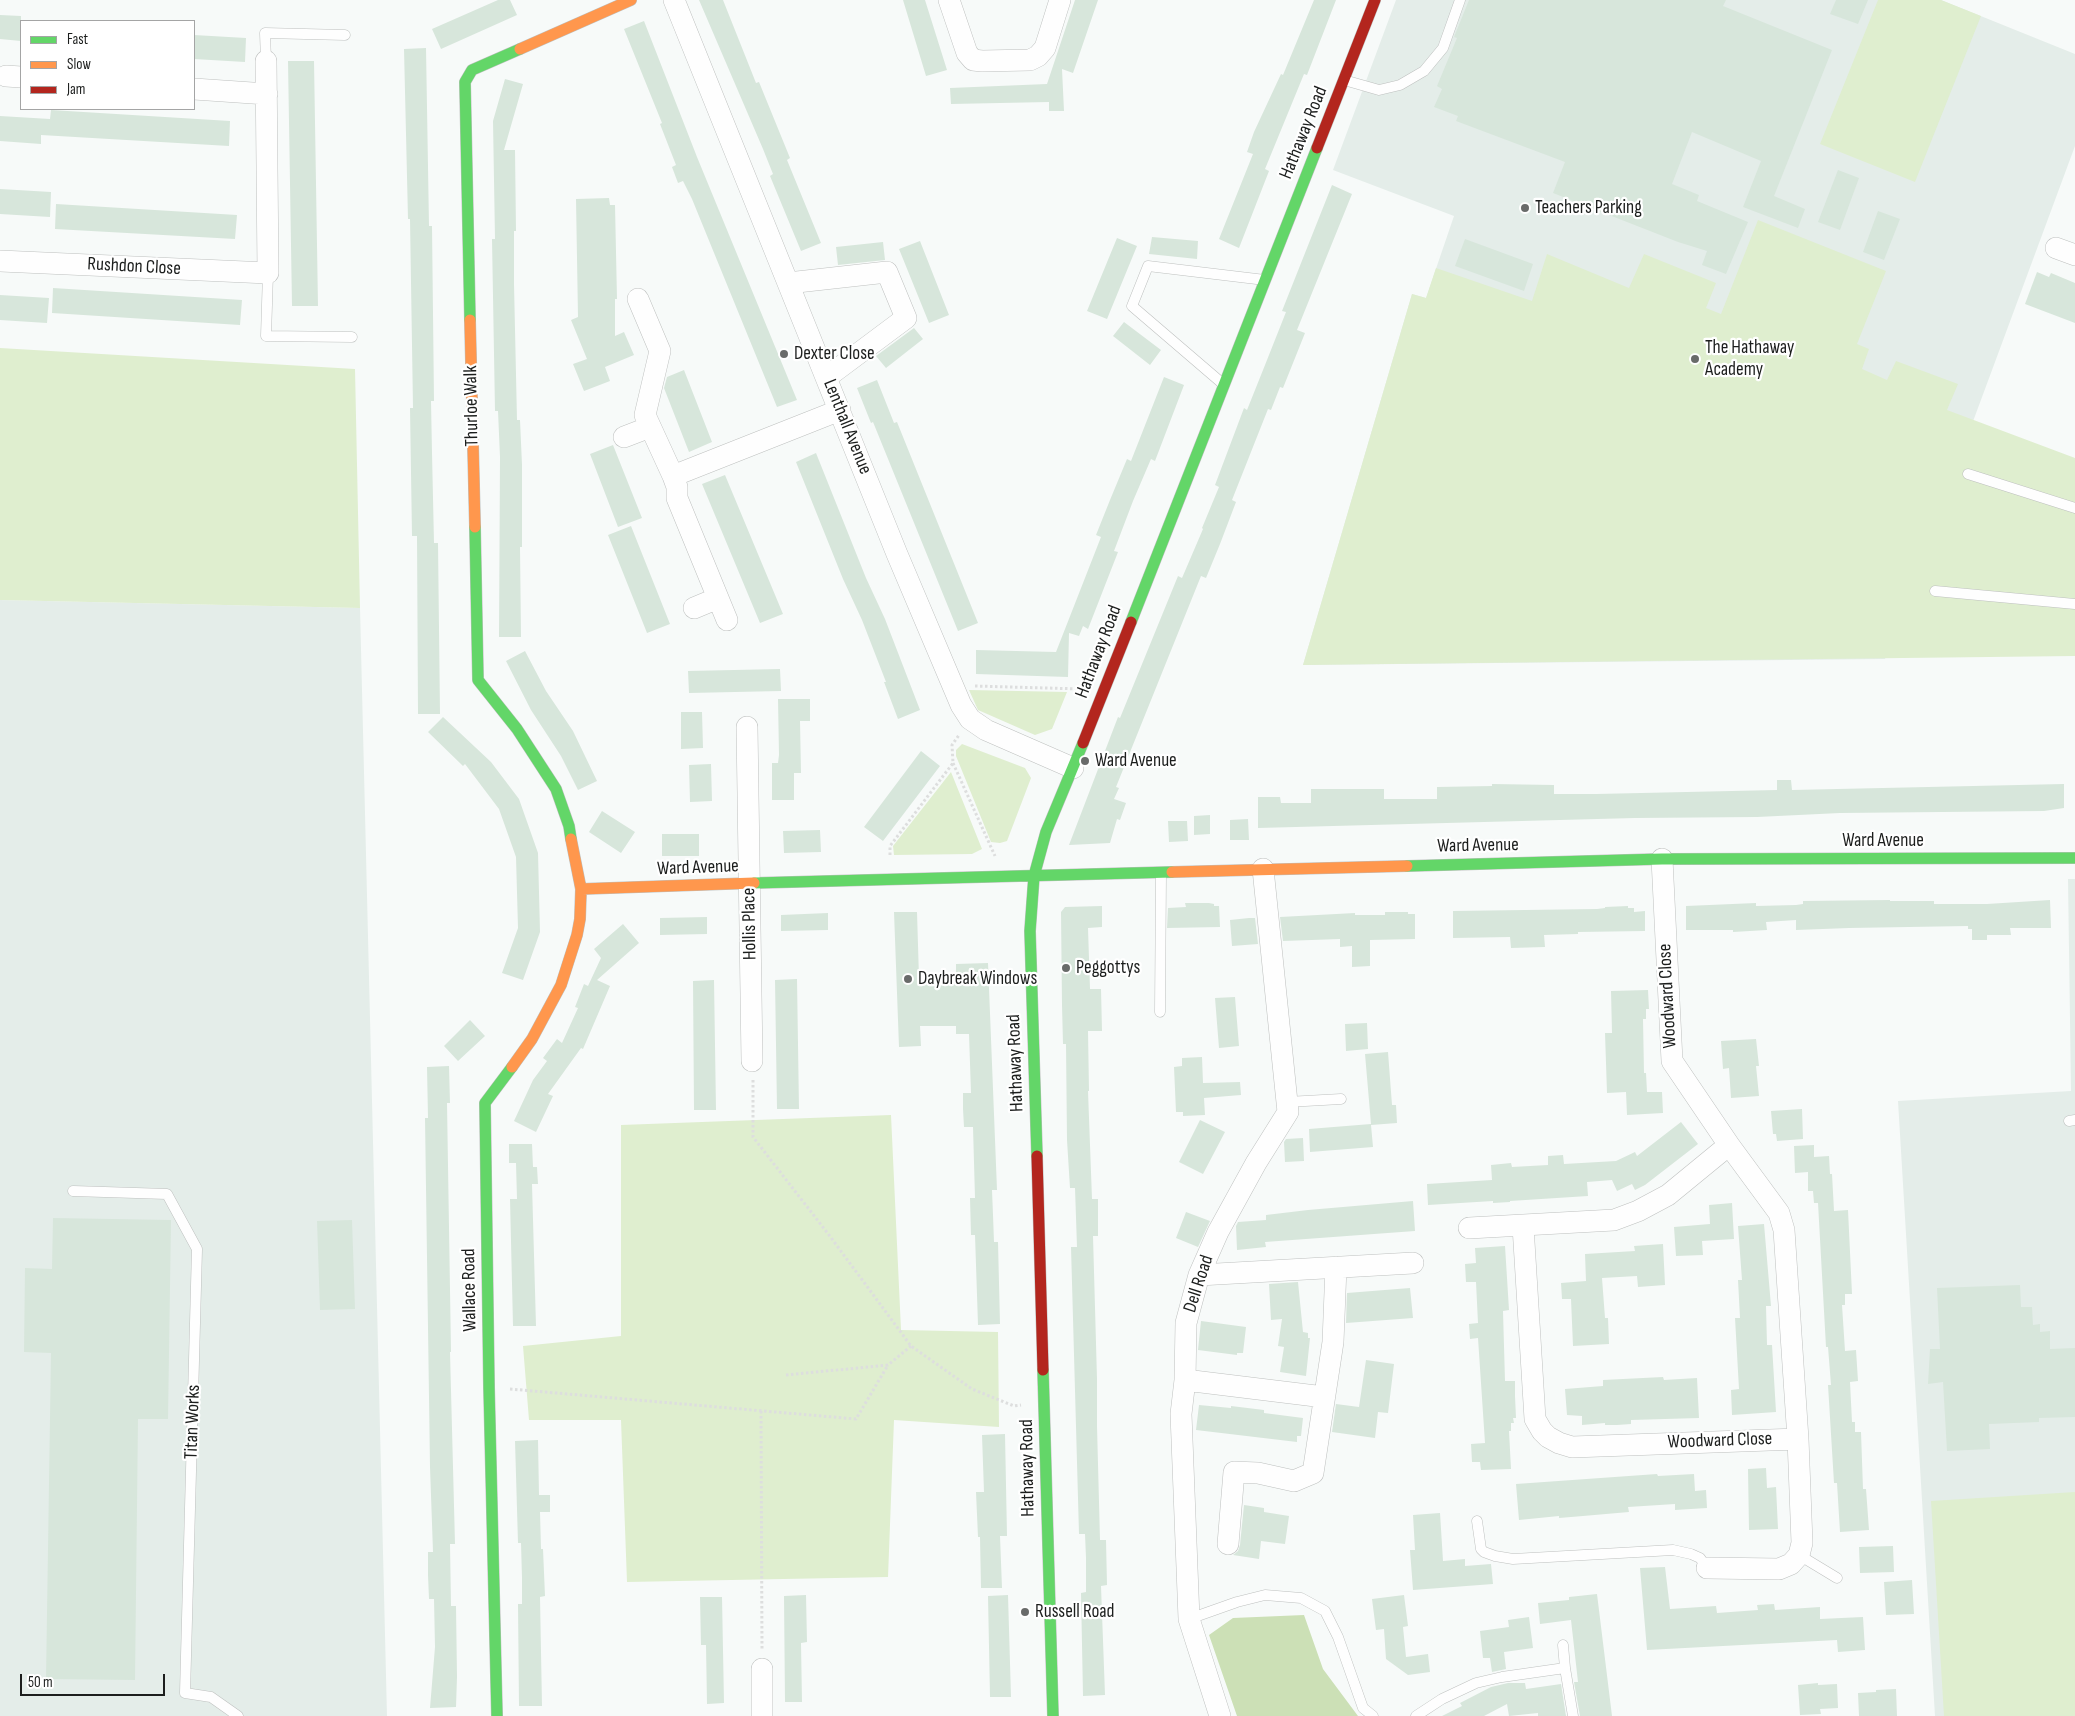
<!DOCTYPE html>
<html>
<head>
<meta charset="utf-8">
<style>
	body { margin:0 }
	#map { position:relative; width:2075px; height:1716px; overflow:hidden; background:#f7faf9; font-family:"Sofia Sans Condensed",sans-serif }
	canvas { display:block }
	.legend { position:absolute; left:20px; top:20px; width:175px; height:90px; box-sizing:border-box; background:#fff; border:1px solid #a4a5a5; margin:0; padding:6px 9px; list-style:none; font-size:15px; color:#1c1e1d }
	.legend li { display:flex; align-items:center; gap:10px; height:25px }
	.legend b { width:25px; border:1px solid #a4a5a5 }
	.scale { position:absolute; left:20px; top:1674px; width:145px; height:22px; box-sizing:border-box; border:2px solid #1c1e1d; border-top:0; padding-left:6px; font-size:15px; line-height:18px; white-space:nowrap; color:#1c1e1d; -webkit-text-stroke:4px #fff; paint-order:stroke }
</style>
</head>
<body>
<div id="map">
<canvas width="2075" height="1716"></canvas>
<ul class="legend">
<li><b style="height:6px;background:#63d668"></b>Fast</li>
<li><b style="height:6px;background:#ff974d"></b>Slow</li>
<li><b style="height:6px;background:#b3261e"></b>Jam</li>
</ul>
<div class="scale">50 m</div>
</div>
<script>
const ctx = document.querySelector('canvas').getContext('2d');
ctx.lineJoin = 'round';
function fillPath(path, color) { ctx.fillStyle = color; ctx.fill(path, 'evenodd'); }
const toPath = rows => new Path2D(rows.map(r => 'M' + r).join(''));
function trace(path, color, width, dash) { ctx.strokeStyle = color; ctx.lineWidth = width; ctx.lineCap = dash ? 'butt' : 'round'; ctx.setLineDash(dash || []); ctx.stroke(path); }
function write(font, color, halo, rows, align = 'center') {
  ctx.font = font + ' "Sofia Sans Condensed",sans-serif'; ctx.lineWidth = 4.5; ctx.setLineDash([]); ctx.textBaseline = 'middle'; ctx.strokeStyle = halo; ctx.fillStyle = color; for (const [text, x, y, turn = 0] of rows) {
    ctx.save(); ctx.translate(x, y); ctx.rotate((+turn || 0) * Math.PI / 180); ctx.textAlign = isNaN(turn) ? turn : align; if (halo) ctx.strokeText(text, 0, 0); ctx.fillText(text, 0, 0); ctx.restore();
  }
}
fillPath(toPath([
	[1396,0,1941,0,2075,54,2075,146,1885,659,1303,665,1412,294,1426,298,1454,216,1333,170],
	[0,600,360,608,387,1716,0,1716],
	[2068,879,2075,879,2075,1716,1935,1716,1898,1101,2071,1091]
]), '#e4ede9');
fillPath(toPath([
	[1878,0,1941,0,1981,16,1915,182,1820,144],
	[1758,220,1886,271,1857,344,1869,349,1862,369,1887,380,1896,361,1958,384,1947,410,2075,458,2075,656,1303,665,1412,294,1426,298,1436,268,1532,301,1547,254,1629,288,1644,254,1716,283,1706,308,1721,314],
	[0,348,355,369,360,608,0,600],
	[969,690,1067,692,1052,729,1035,735,978,710],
	[962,744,1025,768,1031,778,1007,841,1000,843,991,842,956,756,956,750],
	[951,772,982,849,972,854,894,855,893,846],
	[891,1115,901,1330,998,1332,999,1427,894,1420,888,1577,627,1582,621,1420,529,1420,523,1346,621,1336,621,1125],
	[2075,1492,2075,1716,1944,1716,1931,1501]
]), '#dfeecf');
fillPath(toPath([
	[1304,1615,1323,1669,1358,1716,1237,1716,1209,1635,1233,1618]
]), '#cce0b6');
fillPath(toPath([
	[498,0,510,0,517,15,441,49,432,29],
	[699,0,723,0,756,83,759,82,790,158,787,160,821,243,801,251,770,176,773,174,763,149],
	[903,0,925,0,947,70,926,76],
	[1075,0,1098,0,1073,73,1062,69,1064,111,1049,111,1049,102,951,104,950,88,1047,84],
	[1314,0,1336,0,1307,75,1304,74,1265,169,1269,171,1239,248,1219,239,1253,154,1247,152,1254,132,1281,74,1283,75],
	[1469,0,1726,0,1723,6,1832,50,1774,196,1805,209,1798,228,1743,207,1761,161,1692,132,1672,184,1699,195,1697,201,1748,222,1726,274,1702,265,1707,251,1678,242,1553,193,1565,162,1456,121,1458,116,1434,107,1442,89,1437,86,1457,38,1454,37],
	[1836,0,1868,0,1858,24,1830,14],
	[0,15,21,16,21,41,0,39],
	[644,21,697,157,797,400,777,407,692,199,683,181,678,183,672,167,676,165,660,124,662,123,624,29],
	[194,35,246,38,245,62,194,59],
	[426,48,429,226,432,226,434,401,431,401,432,453,434,543,438,543,440,714,418,714,417,536,412,536,410,408,413,408,410,219,408,219,404,49],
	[288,61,314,61,318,306,292,306],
	[505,79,523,84,504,150,515,150,516,231,514,231,514,284,517,420,520,420,522,465,522,547,520,547,521,637,499,637,500,457,498,411,495,411,492,239,495,239,493,121],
	[51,110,230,121,229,146,41,135,41,144,0,141,0,116,50,119],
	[1838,170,1859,178,1840,230,1818,222],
	[1332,185,1352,194,1297,330,1305,333,1283,388,1280,387,1271,410,1268,409,1232,500,1236,502,1220,544,1206,578,1201,576,1116,787,1119,788,1114,799,1126,803,1120,820,1117,819,1110,843,1069,845,1118,717,1120,718,1178,576,1182,578,1203,529,1202,528,1219,487,1215,485,1244,408,1247,410,1267,360,1286,312,1282,311],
	[0,189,51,192,50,217,0,214],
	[609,198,610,205,615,205,617,299,615,299,615,336,624,332,634,355,605,367,610,381,584,391,573,364,587,359,571,320,578,317,576,199],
	[56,204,237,215,235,239,55,229],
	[1878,211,1900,219,1884,260,1863,252],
	[1152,237,1198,241,1197,259,1149,254],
	[1117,238,1137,246,1107,319,1087,311],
	[1465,239,1533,264,1524,291,1455,266],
	[920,241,949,315,929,323,899,249],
	[883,242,885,260,838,265,836,247],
	[2037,272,2049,277,2051,273,2075,283,2075,323,2025,304],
	[53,288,242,300,240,325,52,313],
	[0,295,49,298,47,323,0,320],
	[1124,322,1161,350,1150,365,1113,336],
	[914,328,923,339,886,368,876,356],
	[684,370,712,442,689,452,664,388,667,377],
	[1164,377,1184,385,1155,461,1151,459,1133,501,1114,551,1118,552,1088,629,1083,626,1079,636,1069,633,1068,677,976,674,976,650,1056,652,1101,537,1096,535,1110,500,1127,459,1131,461],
	[877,380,894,423,897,422,978,623,958,631,873,422,871,423,857,388],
	[613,445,642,518,618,527,590,454],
	[816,453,866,578,885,619,920,710,898,719,884,682,886,682,862,620,843,579,796,462],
	[725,475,783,614,760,623,702,484],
	[631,526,670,624,647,633,608,535],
	[525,651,546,691,573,731,597,781,578,790,561,756,531,710,506,661],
	[780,669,781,691,689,693,688,671],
	[778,699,810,699,810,721,800,721,801,773,794,773,794,800,772,800,772,763,778,763,779,755],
	[681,712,702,712,703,748,681,749],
	[443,717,491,762,519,799,538,853,540,932,523,980,502,973,518,928,516,857,499,809,465,764,463,766,428,732],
	[921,751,940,766,883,841,864,827],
	[711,764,712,801,690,802,689,765],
	[1777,780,1791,780,1792,790,2064,784,2064,808,2044,811,1840,813,1757,817,1635,818,1258,828,1258,797,1280,797,1281,803,1311,803,1311,789,1384,789,1384,799,1437,799,1437,787,1492,786,1492,784,1554,785,1554,794,1596,794,1777,790],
	[602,811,635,832,621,853,589,832],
	[1210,815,1210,834,1194,835,1194,816],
	[1248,819,1249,840,1230,840,1230,820],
	[1168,821,1187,821,1188,841,1169,842],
	[820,830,821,852,784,853,783,831],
	[662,834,699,834,699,856,662,856],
	[1890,900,1890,901,1934,901,1934,904,1987,904,2050,900,2051,928,2010,928,2011,935,1987,935,1987,940,1972,940,1972,929,1968,929,1968,926,1849,928,1796,930,1796,920,1766,922,1767,930,1733,932,1733,930,1686,930,1686,906,1756,903,1756,906,1796,905,1803,904,1803,901],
	[1185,903,1209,903,1214,904,1214,906,1219,906,1220,927,1167,928,1168,908,1186,907],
	[1102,906,1102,927,1088,928,1090,989,1101,989,1102,1031,1088,1031,1089,1091,1088,1091,1092,1199,1098,1199,1098,1236,1093,1236,1097,1379,1097,1426,1100,1540,1106,1540,1107,1585,1101,1586,1105,1695,1083,1696,1081,1593,1086,1592,1086,1558,1085,1534,1079,1534,1071,1247,1077,1247,1075,1188,1070,1188,1067,1140,1066,1044,1063,1044,1062,1005,1061,912,1065,907],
	[1628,906,1628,908,1634,908,1634,912,1645,911,1645,931,1578,932,1578,934,1544,935,1545,947,1511,948,1510,937,1453,938,1453,911,1597,909,1605,908,1605,907],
	[894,912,917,912,919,978,956,977,956,964,988,963,997,1190,992,1190,993,1215,994,1242,998,1242,1000,1324,978,1325,975,1235,971,1235,970,1198,975,1198,973,1127,964,1127,963,1109,963,1093,971,1093,969,1034,956,1034,956,1026,920,1026,921,1046,899,1047],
	[1385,912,1408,912,1408,914,1415,914,1415,939,1370,940,1370,966,1352,967,1352,946,1340,947,1340,939,1283,941,1280,917,1355,913,1355,915,1385,915],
	[828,913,828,930,781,931,781,915],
	[707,917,707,934,660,935,660,918],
	[1249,918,1255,918,1258,944,1232,946,1230,920],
	[623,924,639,943,597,980,610,986,583,1049,581,1048,548,1094,553,1096,536,1132,514,1121,533,1080,547,1061,543,1058,557,1039,562,1043,578,1008,575,1007,584,984,588,986,601,958,594,949],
	[797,979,799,1109,777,1109,775,980],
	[714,980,716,1110,694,1110,693,981],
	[1648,990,1649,1009,1646,1009,1646,1019,1643,1019,1644,1073,1646,1073,1647,1092,1662,1092,1663,1113,1627,1115,1626,1092,1607,1093,1605,1033,1612,1033,1611,991],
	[1235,997,1239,1046,1219,1048,1215,998],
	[470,1020,485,1036,458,1061,444,1046],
	[1367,1023,1368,1049,1346,1051,1345,1024],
	[1756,1039,1759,1066,1756,1066,1759,1096,1731,1098,1729,1068,1723,1069,1721,1041],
	[1388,1052,1392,1105,1396,1105,1397,1123,1371,1125,1373,1147,1310,1152,1309,1129,1371,1124,1365,1054],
	[1202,1057,1203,1083,1240,1082,1241,1095,1204,1098,1205,1115,1183,1116,1183,1112,1176,1112,1174,1067,1182,1066,1182,1058],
	[449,1066,450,1103,447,1103,451,1352,450,1352,455,1544,450,1544,451,1606,456,1606,457,1677,456,1707,430,1708,435,1647,434,1599,429,1599,428,1575,428,1552,433,1552,430,1467,425,1118,428,1118,427,1067],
	[1802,1109,1803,1139,1777,1141,1776,1134,1773,1134,1771,1111],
	[1200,1120,1225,1132,1203,1174,1179,1162],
	[1681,1122,1698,1144,1645,1185,1635,1190,1632,1184,1617,1191,1612,1180,1587,1182,1588,1196,1510,1201,1510,1202,1493,1203,1493,1201,1428,1205,1427,1184,1492,1180,1491,1165,1511,1163,1512,1167,1548,1165,1548,1156,1563,1155,1564,1164,1616,1161,1635,1152,1637,1156],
	[1303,1138,1304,1161,1285,1162,1284,1142,1286,1139],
	[509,1144,532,1144,533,1167,537,1167,538,1184,532,1184,536,1326,513,1326,510,1199,517,1199,516,1163,509,1163],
	[1814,1145,1814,1157,1829,1156,1830,1174,1832,1174,1834,1211,1848,1210,1852,1294,1845,1294,1845,1305,1842,1305,1845,1351,1856,1350,1858,1381,1850,1382,1852,1422,1855,1422,1855,1432,1861,1432,1863,1489,1866,1489,1869,1530,1840,1532,1837,1483,1834,1483,1828,1385,1831,1385,1828,1347,1826,1347,1818,1203,1814,1203,1813,1191,1808,1191,1808,1172,1795,1173,1794,1146],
	[1413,1201,1415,1231,1265,1242,1266,1247,1237,1250,1236,1226,1238,1222,1266,1220,1266,1215,1308,1210],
	[1732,1203,1734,1239,1702,1241,1703,1255,1676,1256,1674,1227,1710,1224,1709,1205],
	[1186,1212,1210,1221,1198,1247,1176,1238],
	[53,1218,171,1220,168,1419,138,1419,135,1680,46,1679,51,1353,24,1352,25,1268,52,1269],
	[352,1220,355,1309,320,1310,317,1221],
	[1764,1224,1771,1306,1766,1306,1767,1345,1772,1345,1776,1412,1732,1415,1731,1390,1739,1389,1735,1318,1740,1318,1738,1280,1742,1280,1738,1226],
	[1663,1244,1665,1285,1638,1287,1637,1276,1602,1278,1605,1318,1608,1318,1609,1344,1573,1346,1571,1299,1562,1299,1561,1283,1586,1281,1585,1254,1635,1251,1634,1246],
	[1505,1246,1509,1310,1503,1311,1505,1381,1515,1381,1515,1396,1516,1418,1513,1418,1514,1423,1511,1423,1511,1431,1509,1431,1511,1469,1481,1470,1480,1462,1472,1462,1471,1444,1485,1443,1478,1338,1470,1339,1469,1324,1478,1323,1476,1282,1466,1282,1465,1264,1476,1263,1475,1248],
	[1298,1282,1303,1332,1308,1333,1308,1338,1310,1338,1306,1376,1280,1372,1284,1347,1278,1346,1282,1319,1271,1320,1269,1284],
	[2020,1285,2021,1307,2032,1307,2033,1325,2040,1324,2040,1332,2050,1331,2050,1349,2075,1348,2075,1417,2039,1418,2039,1422,1989,1424,1990,1449,1947,1451,1943,1382,1928,1384,1930,1349,1940,1349,1937,1288],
	[1410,1288,1413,1318,1346,1323,1347,1293],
	[1201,1321,1246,1327,1243,1353,1237,1353,1237,1355,1198,1350],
	[1366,1360,1394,1364,1388,1413,1378,1412,1375,1438,1332,1432,1336,1404,1359,1407],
	[1663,1377,1664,1380,1697,1378,1699,1418,1631,1420,1631,1424,1617,1425,1605,1425,1605,1423,1582,1425,1582,1416,1567,1415,1565,1389,1603,1386,1603,1380],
	[1199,1405,1231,1408,1231,1406,1264,1410,1264,1413,1303,1418,1301,1436,1297,1436,1297,1442,1196,1430],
	[1005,1434,1007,1536,1000,1536,1002,1588,981,1588,980,1537,978,1537,976,1492,984,1492,982,1435],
	[538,1440,539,1495,550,1495,550,1512,540,1512,541,1549,543,1549,545,1596,540,1597,542,1706,519,1706,518,1604,522,1604,522,1578,521,1543,518,1543,515,1441],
	[1766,1468,1767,1488,1776,1487,1778,1529,1749,1530,1748,1469],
	[1657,1474,1658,1476,1694,1474,1695,1491,1706,1490,1707,1508,1675,1510,1675,1504,1628,1507,1629,1512,1583,1516,1559,1518,1559,1516,1519,1520,1516,1484],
	[1244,1505,1264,1508,1264,1512,1289,1516,1285,1544,1261,1541,1259,1559,1233,1555,1238,1551,1240,1545],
	[1440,1513,1443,1561,1465,1559,1465,1566,1491,1564,1493,1584,1413,1590,1410,1550,1415,1550,1413,1515],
	[1893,1546,1894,1572,1860,1573,1859,1547],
	[1665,1567,1670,1609,1716,1606,1717,1613,1758,1610,1757,1605,1774,1604,1775,1610,1820,1607,1820,1619,1863,1617,1865,1650,1838,1652,1837,1640,1647,1650,1640,1568],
	[1912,1580,1914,1614,1886,1615,1884,1582],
	[1597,1594,1612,1716,1580,1716,1574,1682,1578,1682,1571,1620,1540,1624,1538,1603,1569,1600,1569,1597],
	[806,1595,807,1642,801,1643,802,1702,785,1702,784,1596],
	[1008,1595,1011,1697,990,1697,988,1596],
	[1404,1595,1408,1626,1403,1627,1406,1657,1428,1654,1430,1672,1408,1675,1386,1659,1384,1629,1376,1630,1372,1599],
	[700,1597,722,1597,724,1703,707,1704,706,1645,701,1645],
	[1529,1617,1533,1648,1504,1652,1506,1669,1492,1672,1490,1658,1483,1658,1480,1631,1509,1627,1508,1620],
	[1508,1683,1525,1683,1526,1689,1561,1684,1566,1716,1538,1716,1538,1713,1509,1716,1507,1704,1484,1716,1442,1716,1462,1706,1460,1703,1491,1687],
	[1818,1683,1818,1685,1837,1684,1838,1708,1820,1709,1821,1714,1800,1715,1798,1685],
	[1896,1689,1897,1716,1859,1716,1858,1693,1876,1692,1876,1690]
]), '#d7e6db');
const lane = toPath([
	[266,61,265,33,345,35],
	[1344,80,1379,90,1400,85,1424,71,1443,48,1460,0],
	[268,273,266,336,352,337],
	[1223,384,1132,306,1148,266,1265,280],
	[1968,474,2075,508],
	[1935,591,2075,604],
	[1160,1012,1161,873],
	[1287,1102,1341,1099],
	[2069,1121,2075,1120],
	[73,1191,167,1194,197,1249,185,1693,211,1697,238,1716],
	[1477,1521,1481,1549,1484,1552,1495,1556,1513,1559,1673,1550,1691,1554,1700,1558,1707,1568],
	[1799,1555,1837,1578],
	[1189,1619,1237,1602,1265,1595,1301,1598,1325,1611,1338,1637,1363,1708,1373,1716],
	[1563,1645,1565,1668],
	[1416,1716,1442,1699,1476,1683,1502,1677,1565,1668,1573,1716]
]);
const street = toPath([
	[674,0,897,554,961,705,970,719,986,730,1073,768],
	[949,0,967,53,973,60,982,61,1030,60,1038,56,1045,48,1060,0],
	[6,76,21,77],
	[194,89,267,94],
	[2056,248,2075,255],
	[0,261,268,273,266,61],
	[788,283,887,272,906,318,827,377],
	[638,299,660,351,645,415,673,476,840,410],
	[624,437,650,427],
	[673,476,677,487,677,498,727,620],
	[694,608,718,598],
	[747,727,752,1061],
	[1662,859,1672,1061,1729,1145],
	[1469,1228,1614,1220,1638,1211,1668,1195,1729,1145,1779,1213,1784,1230,1798,1439,1572,1447,1559,1443,1548,1437,1542,1431,1535,1419,1523,1226],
	[1199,1275,1413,1263],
	[1185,1380,1324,1397],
	[1228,1544,1234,1472,1258,1473,1294,1481,1313,1473,1333,1342,1336,1267],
	[1707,1568,1779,1569,1791,1564,1799,1555,1802,1543,1798,1439],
	[762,1669,762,1716],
	[1220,1716,1189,1619,1181,1414,1185,1380,1186,1323,1199,1275,1218,1232,1256,1163,1288,1112,1263,869]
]);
const fast = toPath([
	[470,320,465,82,472,70,520,49],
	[475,527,478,680,517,729,556,789,569,826,571,839],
	[1131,622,1317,148],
	[1407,866,1662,859,2075,858],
	[754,883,1172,872],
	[1037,1156,1030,931,1034,876,1046,832,1083,743],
	[1043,1370,1053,1716],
	[497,1716,489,1387,485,1103,512,1067]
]);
const slow = toPath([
	[520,49,631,0],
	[470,320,475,527],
	[1172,872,1407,866],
	[581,889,754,883],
	[512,1067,532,1039,561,985,577,935,580,919,581,889,571,839]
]);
const jam = toPath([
	[1317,148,1375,0],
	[1083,743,1131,622],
	[1037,1156,1043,1370]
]);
trace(lane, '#bec0bf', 11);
trace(street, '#bec0bf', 22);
trace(fast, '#bec0bf', 12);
trace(slow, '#bec0bf', 12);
trace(jam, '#bec0bf', 12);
trace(toPath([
	[975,686,1081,689],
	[953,763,995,856],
	[890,855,890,846,953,763,952,745,959,735],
	[753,1080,753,1137,829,1235,911,1346,972,1389,1014,1406,1021,1405],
	[786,1375,888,1365,911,1346],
	[510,1389,856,1419,888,1365],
	[761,1411,762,1651]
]), '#dddede', 3, [2.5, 2.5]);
trace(lane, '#fefefe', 10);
trace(street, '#fefefe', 21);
trace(fast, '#63d668', 11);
trace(slow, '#ff974d', 11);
trace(jam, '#b3261e', 11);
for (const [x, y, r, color] of [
	[1525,208,5,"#696b6a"],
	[784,354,5,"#696b6a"],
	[1695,359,5,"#696b6a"],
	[1085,761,5,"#696b6a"],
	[1066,968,5,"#696b6a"],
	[908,979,5,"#696b6a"],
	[1025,1612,5,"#696b6a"]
]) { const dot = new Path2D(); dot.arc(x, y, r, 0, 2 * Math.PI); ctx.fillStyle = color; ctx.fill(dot); trace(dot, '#fff', 2); }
write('19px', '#1c1e1d', '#fff', [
	["Hathaway Road",1304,133,-68],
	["Rushdon Close",134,267,3],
	["Thurloe Walk",472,406,-91],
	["Lenthall Avenue",847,427,68],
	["Hathaway Road",1099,652,-69],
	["Ward Avenue",1883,841],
	["Ward Avenue",1478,846,-1],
	["Ward Avenue",698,868,-2],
	["Hollis Place",750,924,-91],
	["Woodward Close",1668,996,-93],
	["Hathaway Road",1016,1063,-92],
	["Dell Road",1199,1284,-72],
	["Wallace Road",470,1290,-91],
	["Titan Works",193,1422,-88],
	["Woodward Close",1720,1441,-2],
	["Hathaway Road",1028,1468,-91]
]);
write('19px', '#1c1e1d', '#fff', [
	["Teachers Parking",1535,208],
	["The Hathaway",1705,348],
	["Academy",1705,370],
	["Dexter Close",794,354],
	["Ward Avenue",1095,761],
	["Peggottys",1076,968],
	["Daybreak Windows",918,979],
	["Russell Road",1035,1612]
], 'left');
</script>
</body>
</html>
